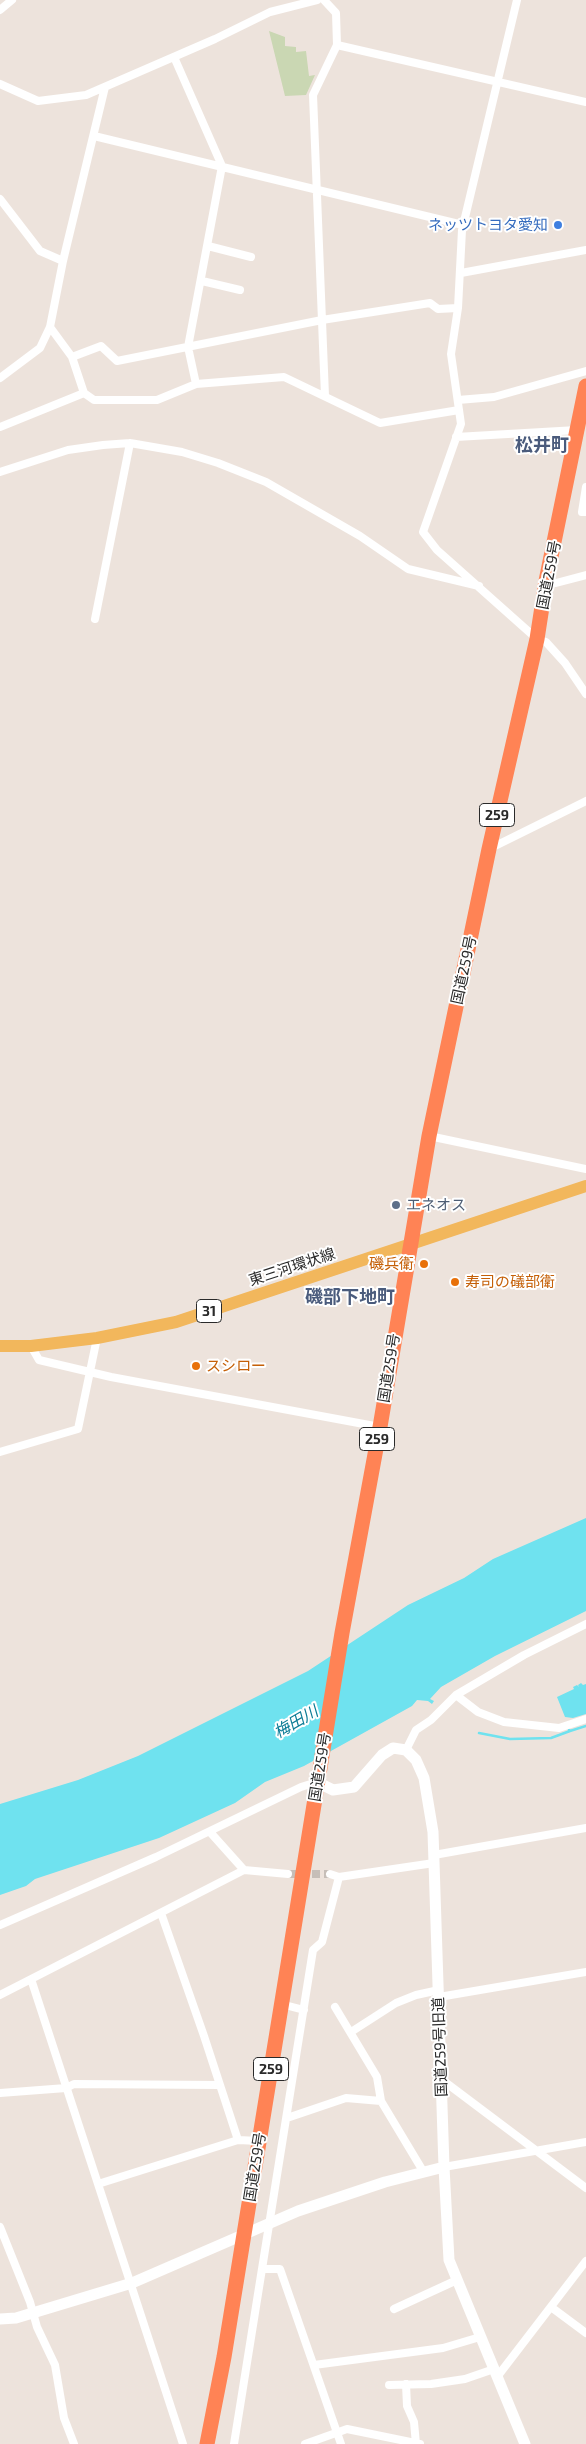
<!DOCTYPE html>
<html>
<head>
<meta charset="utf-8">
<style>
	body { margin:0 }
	canvas { display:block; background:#ede3dc }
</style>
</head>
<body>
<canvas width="586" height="2444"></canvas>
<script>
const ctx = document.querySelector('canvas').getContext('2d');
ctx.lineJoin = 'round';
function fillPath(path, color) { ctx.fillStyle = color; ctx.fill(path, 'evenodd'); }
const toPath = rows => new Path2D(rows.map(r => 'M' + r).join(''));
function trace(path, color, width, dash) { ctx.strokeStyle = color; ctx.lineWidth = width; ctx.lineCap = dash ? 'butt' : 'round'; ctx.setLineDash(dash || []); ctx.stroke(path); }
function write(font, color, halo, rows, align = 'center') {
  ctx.font = font + ' "Exo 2","Noto Sans JP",sans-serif'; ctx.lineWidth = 4; ctx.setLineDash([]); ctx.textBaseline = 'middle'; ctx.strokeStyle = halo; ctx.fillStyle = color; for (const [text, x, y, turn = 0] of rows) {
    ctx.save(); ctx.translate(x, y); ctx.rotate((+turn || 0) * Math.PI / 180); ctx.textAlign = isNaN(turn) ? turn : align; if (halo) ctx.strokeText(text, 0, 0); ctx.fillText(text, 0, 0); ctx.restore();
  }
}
fillPath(toPath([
	[269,31,285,37,285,46,296,47,296,52,306,51,309,76,315,75,306,95,285,96]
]), '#cad7b3');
fillPath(toPath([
	[586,1518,586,1611,495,1656,441,1687,430,1699,434,1701,432,1704,428,1701,417,1700,412,1706,304,1766,265,1782,235,1803,159,1838,35,1879,26,1886,0,1895,0,1804,78,1780,138,1756,308,1671,408,1605,464,1578,493,1559],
	[581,1683,583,1685,586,1684,586,1714,573,1718,565,1717,557,1697,574,1689,573,1687,577,1685,579,1687,578,1685]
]), '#6fe2ef');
trace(toPath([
	[569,1730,570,1731,586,1726],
	[479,1733,510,1739,551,1738,570,1731]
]), '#6fe2ef', 2.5);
trace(toPath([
	[288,1874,330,1874]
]), '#c6beb8', 8, [8, 4]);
trace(toPath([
	[324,0,336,13,337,45,313,95,325,396],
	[517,0,462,230,458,308,451,354,461,424,423,532,437,550,537,639,546,642,565,663,586,694],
	[0,10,12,0],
	[337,45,586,102],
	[174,57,222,166,188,347,196,384],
	[0,84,38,101,86,95,215,39,270,12,317,0],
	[94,136,463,225],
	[0,199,40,251,63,261],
	[208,246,251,257],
	[461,273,586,250],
	[202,281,240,290],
	[50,327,72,357,84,393,94,400,157,400,196,384,284,377,380,423,459,410],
	[72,357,101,346,117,361,322,320,430,303,438,309,458,308],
	[0,378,40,348,50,327,63,261,105,87],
	[458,400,494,397,586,371],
	[0,427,84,393],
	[456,437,577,430],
	[0,472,68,450,103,445,130,443,182,452,218,463,266,482,360,536,408,569,479,586],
	[586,487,582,512,586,512],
	[546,581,556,583,586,575],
	[95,619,130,443],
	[489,849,586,801],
	[429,1136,586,1169],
	[31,1346,39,1360,111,1377,380,1427],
	[0,1452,78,1429,97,1338],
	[456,1695,478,1712,504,1722,559,1728,586,1719],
	[406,1750,416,1730,431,1720,456,1695,524,1655,586,1624],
	[210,1832,244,1870],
	[434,1855,586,1828],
	[330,1874,339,1877,434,1863],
	[161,1913,204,2036,238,2140],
	[0,1925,156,1857,301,1787,317,1782],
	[31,1979,183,2444],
	[0,1995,244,1870,288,1874],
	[439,1997,586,1972],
	[281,2004,304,2010],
	[335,2007,377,2077,381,2101],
	[351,2032,396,2003,416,1995,439,1990],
	[441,2079,586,2188],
	[0,2093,66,2088,74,2084,219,2085],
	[287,2118,346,2098,381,2101,423,2171],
	[444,2167,586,2142],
	[98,2184,238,2140,259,2141],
	[0,2227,30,2302,37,2327,55,2365,64,2418,74,2444],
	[262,2269,280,2269,341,2444],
	[551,2307,586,2333],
	[394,2309,457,2280],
	[314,2365,443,2348,480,2337],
	[497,2377,586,2261],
	[406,2384,407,2406,414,2422,416,2444],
	[389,2385,431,2384,465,2379,494,2369],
	[234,2444,313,1950,322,1942,339,1877],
	[305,2444,347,2429,420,2444]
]), '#fff', 8);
trace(toPath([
	[317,1782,333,1790,354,1787,382,1755,393,1748,406,1750,416,1760,424,1778,433,1832,444,2167,449,2260,525,2444],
	[0,2319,16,2318,132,2283,298,2211,385,2182,444,2167]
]), '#fff', 11);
trace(toPath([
	[0,1346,31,1346,97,1338,176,1322,586,1186]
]), '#f2b75c', 12);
trace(toPath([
	[207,2444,224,2357,342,1633,380,1427,429,1136,489,849,537,639,546,581,586,386]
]), '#ff8355', 15);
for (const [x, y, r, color] of [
	[558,225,5,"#3f7fe0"],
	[396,1205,5,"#5c6f8a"],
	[424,1264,5,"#e8710a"],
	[455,1282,5,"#e8710a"],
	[196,1366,5,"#e8710a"]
]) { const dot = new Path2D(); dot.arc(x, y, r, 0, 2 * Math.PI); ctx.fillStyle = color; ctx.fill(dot); trace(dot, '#fff', 2); }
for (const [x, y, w] of [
	[497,815,35],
	[209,1311,25],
	[377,1439,35],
	[271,2069,35]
]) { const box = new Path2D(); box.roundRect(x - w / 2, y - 11.5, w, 23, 4); ctx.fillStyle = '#fff'; ctx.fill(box); trace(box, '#2a2a2a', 1); }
write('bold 14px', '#2a2a2a', null, [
	["259",497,815],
	["31",209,1311],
	["259",377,1439],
	["259",271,2069]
]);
write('15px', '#366cbe', '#fff', [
	["ネッツトヨタ愛知",548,225]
], 'right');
write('15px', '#2a2a2a', '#fff', [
	["国道259号",549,575,-79],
	["国道259号",464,970,-78],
	["東三河環状線",292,1267,-18],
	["国道259号",389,1368,-81],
	["国道259号",320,1767,-81],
	["国道259号旧道",440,2047,-92],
	["国道259号",255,2167,-81]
]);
write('15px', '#4e5e75', '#fff', [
	["エネオス",406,1205]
], 'left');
write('15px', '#c56008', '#fff', [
	["磯兵衛",414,1264,"right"],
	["寿司の礒部衛",465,1282],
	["スシロー",206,1366]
], 'left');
write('italic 16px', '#0c7c96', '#fff', [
	["梅田川",296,1722,-30]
]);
write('bold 18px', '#4a5b7c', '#fff', [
	["松井町",542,445],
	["磯部下地町",350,1297]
]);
</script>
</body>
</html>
